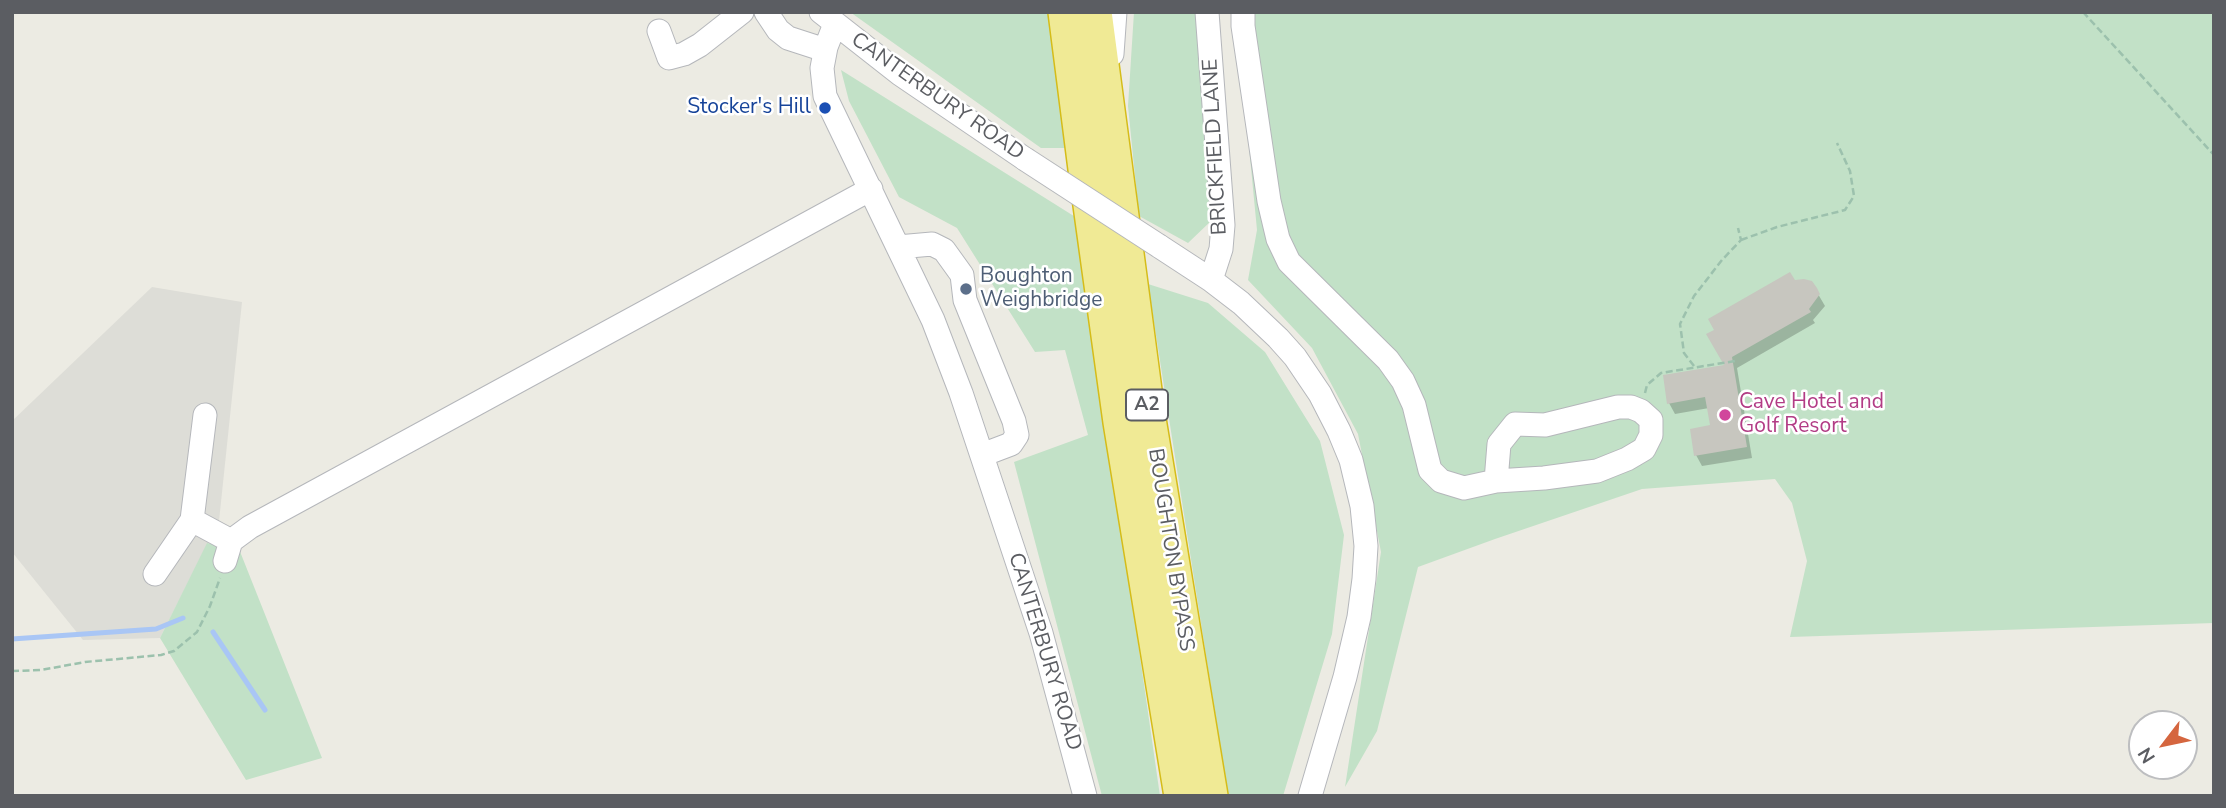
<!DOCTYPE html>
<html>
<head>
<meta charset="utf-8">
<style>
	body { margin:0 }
	#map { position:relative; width:2226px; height:808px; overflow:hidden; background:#ecebe3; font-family:"Nunito Sans",sans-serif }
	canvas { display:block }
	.frame { position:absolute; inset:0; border:14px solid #5b5d62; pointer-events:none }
	.north { position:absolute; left:2128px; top:710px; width:70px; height:70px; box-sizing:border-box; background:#fff; border:2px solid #bdbec0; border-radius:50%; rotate:238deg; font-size:19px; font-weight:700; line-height:28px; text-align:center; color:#5b5d62 }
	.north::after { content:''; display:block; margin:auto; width:24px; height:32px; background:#d5663f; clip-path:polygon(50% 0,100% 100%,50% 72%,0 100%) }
</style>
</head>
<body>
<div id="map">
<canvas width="2226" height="808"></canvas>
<div class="frame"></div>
<div class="north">N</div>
</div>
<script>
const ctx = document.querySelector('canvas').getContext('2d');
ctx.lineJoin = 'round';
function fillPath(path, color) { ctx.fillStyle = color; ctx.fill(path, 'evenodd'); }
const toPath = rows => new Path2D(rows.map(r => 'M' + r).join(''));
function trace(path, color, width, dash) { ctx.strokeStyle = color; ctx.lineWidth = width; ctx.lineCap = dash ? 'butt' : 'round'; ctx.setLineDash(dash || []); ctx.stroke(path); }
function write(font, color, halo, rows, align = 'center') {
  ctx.font = font + ' "Nunito Sans",sans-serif'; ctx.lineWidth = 5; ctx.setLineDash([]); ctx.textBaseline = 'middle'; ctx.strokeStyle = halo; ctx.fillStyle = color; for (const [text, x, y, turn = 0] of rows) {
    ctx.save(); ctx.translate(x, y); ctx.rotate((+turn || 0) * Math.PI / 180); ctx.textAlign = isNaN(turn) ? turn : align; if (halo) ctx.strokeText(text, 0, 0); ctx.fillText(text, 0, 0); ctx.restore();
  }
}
fillPath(toPath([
	[152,287,242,302,219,521,160,638,83,640,12,552,12,421]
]), '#ddddd7');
fillPath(toPath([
	[850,12,1054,12,1068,148,1041,148],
	[1134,12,1198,12,1211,221,1188,243,1139,216,1128,106],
	[1236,12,2214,12,2214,623,1790,637,1807,561,1792,503,1775,479,1642,489,1495,539,1418,567,1377,731,1345,787,1381,552,1358,434,1312,348,1248,280,1257,230],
	[841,70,1077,218,1160,796,1102,796,1014,462,1088,435,1065,350,1035,352,957,228,899,197,849,101],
	[1148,284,1208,303,1265,352,1320,441,1344,535,1332,634,1283,796,1228,796],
	[207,543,239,549,322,758,246,780,160,638]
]), '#c2e1c7');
fillPath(toPath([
	[1794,282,1811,282,1825,306,1813,320,1815,323,1737,368,1752,458,1702,466,1696,455,1712,427,1709,408,1675,414,1669,403,1727,366,1716,331]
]), '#0003');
trace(toPath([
	[213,632,265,710],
	[12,639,156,629,183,618]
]), '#a9c6f5', 5);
fillPath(toPath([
	[1790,272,1795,280,1804,279,1812,281,1817,288,1820,294,1809,309,1811,312,1732,357,1747,447,1694,456,1690,429,1710,425,1705,397,1667,404,1663,375,1724,365,1706,334,1714,330,1708,319]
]), '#c7c6bf');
const minor = toPath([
	[766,12,778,30,788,38,825,50],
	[821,12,900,74,1025,159],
	[1207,12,1223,225,1221,249,1211,280],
	[1243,12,1243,26,1269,201,1278,239,1289,262,1388,360,1403,381,1414,405,1430,470,1441,481,1464,488,1496,481,1544,478,1597,471,1627,459,1644,449,1651,435,1651,420,1641,411,1631,407,1618,407,1545,425,1515,424,1499,444,1496,481],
	[835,24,826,47,822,68,825,96,933,320,961,393,1041,633,1085,796],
	[659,31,669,58,684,54,700,45,742,12],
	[1112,54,1115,12],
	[1159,246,1211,280,1241,303,1278,338,1295,357,1320,394,1339,431,1351,460,1362,506,1366,546,1364,579,1359,617,1345,677,1310,796],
	[898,247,932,244,944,250,962,275,965,300,1014,421,1017,435,1011,444,982,455],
	[192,520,231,541],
	[225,561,231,541,250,527,871,189],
	[155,574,192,520,205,415]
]);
const highway = toPath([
	[1065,12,1085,169,1120,422,1181,796],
	[1095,12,1148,413,1211,796]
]);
trace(minor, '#b5b7bb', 25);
trace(highway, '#d5bc19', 36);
trace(toPath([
	[2083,12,2214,155],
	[1741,240,1777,227,1845,210,1854,196,1850,171,1837,143],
	[1694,366,1684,353,1680,324,1694,296,1722,260,1741,240,1738,228],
	[1645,393,1647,385,1661,373,1735,361],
	[12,671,41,670,85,662,161,655,174,651,197,632,210,606,220,578]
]), '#9cc1ad', 2.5, [7, 3.5]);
trace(minor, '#fff', 23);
trace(highway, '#f0ea95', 33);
const minorBridge = toPath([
	[1025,159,1159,246]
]);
trace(minorBridge, '#b5b7bb', 25, []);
trace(minorBridge, '#fff', 23);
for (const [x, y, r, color] of [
	[825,108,7,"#1a4fb4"],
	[966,289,7,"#5c6f8a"],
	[1725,415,7,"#d1479c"]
]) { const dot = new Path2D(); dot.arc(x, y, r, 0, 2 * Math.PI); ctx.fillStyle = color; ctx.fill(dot); trace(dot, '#fff', 2.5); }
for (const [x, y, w] of [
	[1147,405,42]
]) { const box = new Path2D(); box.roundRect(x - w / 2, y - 15.5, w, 31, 5); ctx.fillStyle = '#fff'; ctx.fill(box); trace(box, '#5b5d62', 2); }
write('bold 19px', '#5b5d62', null, [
	["A2",1147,405]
]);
write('21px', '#5b5d62', '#fff', [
	["CANTERBURY ROAD",937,97,35],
	["BRICKFIELD LANE",1216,147,-93],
	["BOUGHTON BYPASS",1170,550,81],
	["CANTERBURY ROAD",1044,652,73]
]);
write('21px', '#164399', '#fff', [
	["Stocker's Hill",811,108]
], 'right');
write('21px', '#4e5e75', '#fff', [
	["Boughton",980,277],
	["Weighbridge",980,301]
], 'left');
write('21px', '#b23c85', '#fff', [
	["Cave Hotel and",1739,403],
	["Golf Resort",1739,427]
], 'left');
</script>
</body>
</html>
